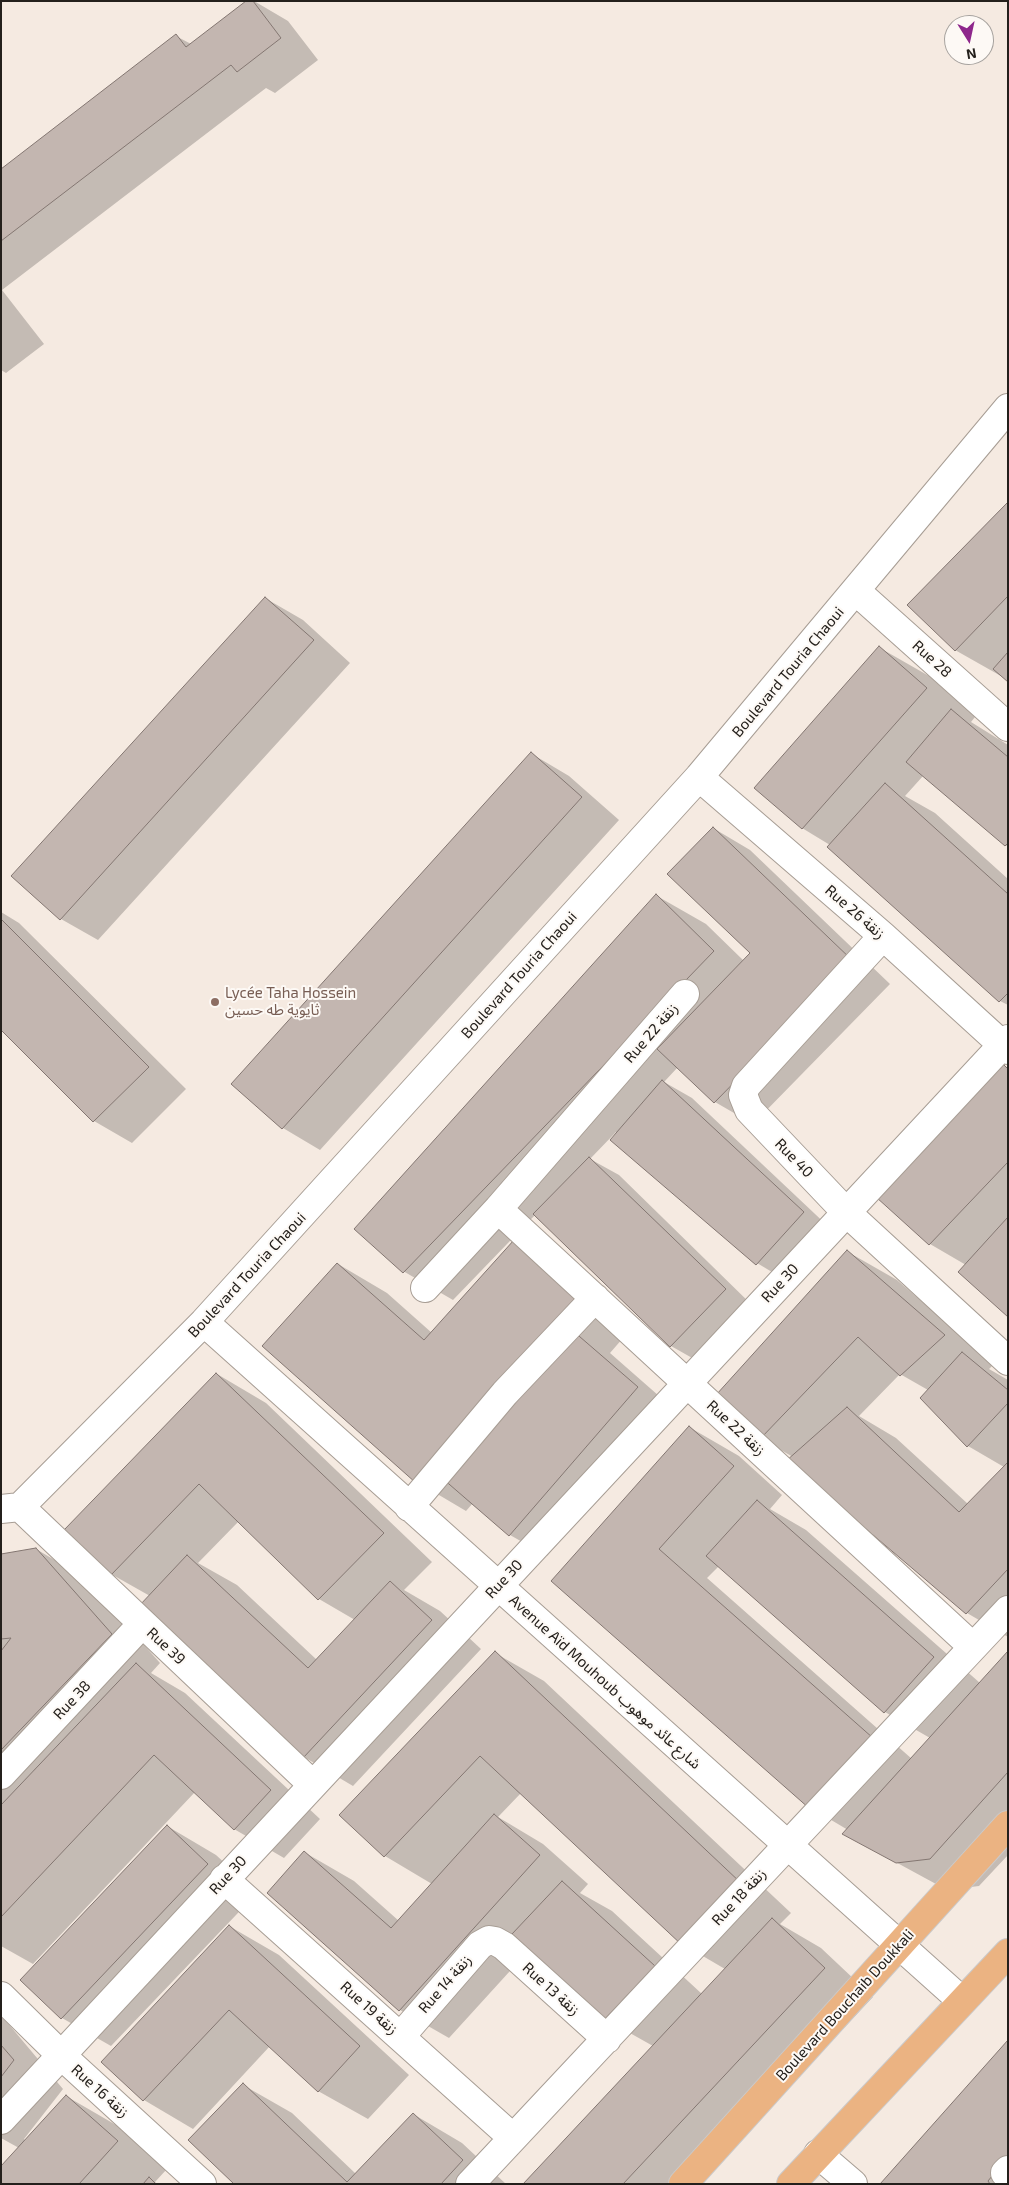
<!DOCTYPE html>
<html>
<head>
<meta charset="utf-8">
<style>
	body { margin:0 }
	#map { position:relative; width:1009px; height:2185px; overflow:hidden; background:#f5eae1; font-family:"Exo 2",sans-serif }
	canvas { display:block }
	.frame { position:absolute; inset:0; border:2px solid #24201c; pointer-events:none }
	.north { position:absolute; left:944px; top:15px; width:50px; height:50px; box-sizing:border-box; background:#fdf9f5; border:1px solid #a6a29e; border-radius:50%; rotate:170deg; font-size:14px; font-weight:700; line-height:20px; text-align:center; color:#24201c }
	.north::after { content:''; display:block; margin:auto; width:18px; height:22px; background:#8e278c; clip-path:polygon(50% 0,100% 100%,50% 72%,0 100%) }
</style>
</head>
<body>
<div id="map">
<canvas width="1009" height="2185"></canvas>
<div class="frame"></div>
<div class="north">N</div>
</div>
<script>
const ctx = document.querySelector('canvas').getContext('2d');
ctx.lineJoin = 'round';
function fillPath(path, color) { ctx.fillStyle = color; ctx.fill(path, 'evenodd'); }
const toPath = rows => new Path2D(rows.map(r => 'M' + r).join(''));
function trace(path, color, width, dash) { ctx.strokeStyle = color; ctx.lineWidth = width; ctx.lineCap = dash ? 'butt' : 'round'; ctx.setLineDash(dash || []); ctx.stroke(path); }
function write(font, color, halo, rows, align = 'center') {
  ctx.font = font + ' "Exo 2","Noto Sans Arabic",sans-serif'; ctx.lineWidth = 4; ctx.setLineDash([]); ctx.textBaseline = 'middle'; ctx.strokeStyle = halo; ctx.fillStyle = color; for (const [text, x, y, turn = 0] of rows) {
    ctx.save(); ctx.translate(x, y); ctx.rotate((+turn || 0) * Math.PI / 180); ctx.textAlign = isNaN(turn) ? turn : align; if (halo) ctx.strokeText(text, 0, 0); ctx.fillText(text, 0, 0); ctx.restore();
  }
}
fillPath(toPath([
	[248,1,254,1,288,21,318,60,275,93,266,88,2,290,44,344,6,373,1,370,1,171,176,36,191,44],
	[1008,504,1008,680,955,650],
	[265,598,303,620,350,663,98,940,61,919],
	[880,648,929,676,975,717,971,722,1008,745,1008,847,923,776,905,796,935,813,1008,879,1008,1005,1000,1001,829,846,830,845,802,828],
	[532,754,569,776,619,820,320,1150,283,1128],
	[713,828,750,850,890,984,753,1124,715,1102,678,1067,664,1082,692,1098,832,1230,787,1281,757,1263,616,1132,590,1159,619,1175,754,1307,701,1363,671,1346,535,1215,453,1300,403,1271,657,896,706,924,744,961,752,953],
	[1,912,19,923,186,1089,132,1143,94,1121,1,1028],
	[1002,1065,1008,1068,1008,1316,966,1265,930,1244,878,1197],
	[848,1252,897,1280,994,1364,989,1369,1008,1380,1008,1637,967,1613,788,1461,793,1457,760,1438],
	[900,1374,928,1390,968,1446,1004,1467,968,1504,896,1438,859,1416],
	[338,1264,387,1293,432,1333,564,1270,630,1330,610,1353,675,1410,547,1556,510,1535,473,1503,466,1511,417,1482],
	[217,1374,266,1403,432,1562,404,1590,440,1611,481,1649,353,1786,304,1757,150,1596,111,1574],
	[239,1521,319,1599,355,1620,317,1660,237,1585,198,1563],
	[689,1427,739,1456,782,1495,770,1509,806,1530,980,1683,1008,1653,1008,1855,979,1886,947,1890,844,1834,848,1830,811,1808,553,1581],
	[719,1566,885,1712,930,1738,912,1759,707,1578],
	[36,1549,85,1578,160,1663,151,1673,185,1693,320,1819,284,1858,234,1829,195,1792,33,1964,1,1946,1,1555],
	[495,1653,544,1681,791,1913,780,1924,821,1948,873,1997,698,2184,524,2184,653,2046,605,2019,530,1949,449,2038,400,2010,304,1852,354,1881,399,1921,432,1884,385,1856],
	[521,1793,684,1945,725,1969,702,1994,612,1911,580,1893,588,1884,543,1844,498,1817],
	[167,1826,216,1855,257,1893,111,2046,62,2018],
	[229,1926,279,1955,409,2075,368,2119,318,2091,270,2046,193,2129,144,2100,103,2062],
	[1,2015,63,2089,24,2139,26,2141,66,2096,116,2125,166,2170,155,2182,157,2184,1,2184,19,2148,1,2138],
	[1008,2042,1008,2184,882,2184],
	[243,2085,292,2113,356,2174,413,2114,462,2143,506,2184,236,2184]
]), '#0003');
const building = toPath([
	[246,1,253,1,281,38,237,72,231,65,1,241,1,169,176,34,186,47,246,1],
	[1008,502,1008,596,955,651,907,605,1008,502],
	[265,597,314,640,60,920,11,876,265,597],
	[879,646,927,688,802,829,754,788,879,646],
	[1008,652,1008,682,993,669,1008,652],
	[951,709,1008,757,1008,843,1005,846,906,762,951,709],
	[531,752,582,797,282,1129,231,1084,531,752],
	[885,783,1008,894,1008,993,999,1002,827,847,885,783],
	[713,827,853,961,714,1103,657,1049,750,953,667,874,713,827],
	[656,894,714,951,403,1273,354,1229,656,894],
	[1,919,149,1067,93,1122,1,1030,1,919],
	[1002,1063,1008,1069,1008,1162,929,1245,876,1197,1002,1063],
	[662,1080,804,1212,756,1265,610,1140,662,1080],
	[589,1157,726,1289,670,1347,533,1214,589,1157],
	[1008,1217,1008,1317,958,1272,1008,1217],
	[514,1240,581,1301,416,1483,262,1346,337,1263,424,1340,514,1240],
	[847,1250,945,1335,900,1376,858,1337,760,1439,716,1395,847,1250],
	[572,1330,638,1387,509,1536,442,1478,572,1330],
	[962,1352,1008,1390,1008,1403,967,1447,920,1398,962,1352],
	[216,1373,384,1533,318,1600,199,1484,111,1575,64,1530,216,1373],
	[847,1407,959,1512,1008,1462,1008,1569,966,1614,786,1461,847,1407],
	[689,1426,734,1466,659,1549,873,1738,810,1809,551,1581,689,1426],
	[757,1500,934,1657,884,1713,706,1556,757,1500],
	[36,1548,112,1634,1,1750,1,1651,11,1638,1,1639,1,1554,36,1548],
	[187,1555,308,1668,390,1581,432,1620,303,1758,139,1606,187,1555],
	[495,1651,742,1884,683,1946,480,1756,384,1857,339,1815,495,1651],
	[1008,1651,1008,1772,930,1859,896,1863,842,1834,1008,1651],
	[136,1663,271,1790,234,1830,154,1755,1,1917,1,1805,136,1663],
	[494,1814,540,1855,399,2011,267,1893,304,1851,391,1928,494,1814],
	[167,1825,208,1864,61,2019,20,1980,167,1825],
	[562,1881,655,1966,604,2020,512,1934,562,1881],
	[772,1918,825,1968,623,2184,523,2184,772,1918],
	[229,1925,360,2046,318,2092,229,2010,143,2101,101,2062,229,1925],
	[1008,2040,1008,2156,988,2181,990,2184,880,2184,1008,2040],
	[1,2045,14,2060,1,2077,1,2045],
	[243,2083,347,2182,413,2113,463,2160,441,2184,234,2184,188,2140,243,2083],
	[66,2095,118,2141,79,2184,1,2184,1,2166,66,2095],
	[149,2177,156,2184,143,2184,149,2177]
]);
fillPath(building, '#c3b6b0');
trace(building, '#837671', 1);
const minor = toPath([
	[856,591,1008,727],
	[699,777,883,936,1008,1050],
	[883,936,746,1086,743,1095,749,1110,846,1212,1008,1361],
	[498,1209,973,1647],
	[425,1288,498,1209,685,994],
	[204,1322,962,2001],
	[20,1507,313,1785],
	[409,1507,505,1393,595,1298],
	[1,1509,20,1507,204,1322,699,777,1008,408],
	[1,1775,142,1624],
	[224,1879,513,2138],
	[1,1996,62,2056,202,2184],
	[401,2036,480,1945,489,1940,495,1941,504,1946,607,2039],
	[1,2120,1008,1039],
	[818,2154,853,2184],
	[1005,2173,1008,2170],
	[470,2184,1008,1610]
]);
const major = toPath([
	[683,2184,1008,1825],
	[791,2184,1008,1953]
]);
trace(minor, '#a79d94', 30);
trace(major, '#cac9c9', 30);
trace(minor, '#fff', 28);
trace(major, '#ebb382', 28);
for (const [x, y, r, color] of [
	[215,1002,5,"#8d6e63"]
]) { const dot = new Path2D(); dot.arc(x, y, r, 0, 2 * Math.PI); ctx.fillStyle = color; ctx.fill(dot); trace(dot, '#fdf9f5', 2); }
write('15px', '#24201c', '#fdf9f5', [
	["Rue 28",932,659,42],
	["Boulevard Touria Chaoui",788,672,-50],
	["Rue 26 زنقة",855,912,41],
	["Boulevard Touria Chaoui",519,975,-48],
	["Rue 22 زنقة",651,1033,-49],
	["Rue 40",794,1158,46],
	["Boulevard Touria Chaoui",247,1275,-47],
	["Rue 30",780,1283,-47],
	["Rue 22 زنقة",736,1428,43],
	["Rue 30",504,1579,-47],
	["Rue 39",166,1646,43],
	["Avenue Aïd Mouhoub شارع عائد موهوب",605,1682,42],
	["Rue 38",72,1700,-47],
	["Rue 30",228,1875,-47],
	["Rue 18 زنقة",739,1897,-47],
	["Rue 14 زنقة",445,1984,-49],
	["Rue 13 زنقة",551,1989,42],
	["Boulevard Bouchaib Doukkali",845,2005,-48],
	["Rue 19 زنقة",369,2008,42],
	["Rue 16 زنقة",100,2091,42]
]);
write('15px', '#785e54', '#fdf9f5', [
	["Lycée Taha Hossein",225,993],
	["ثايوية طه حسين",225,1010]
], 'left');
</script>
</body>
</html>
